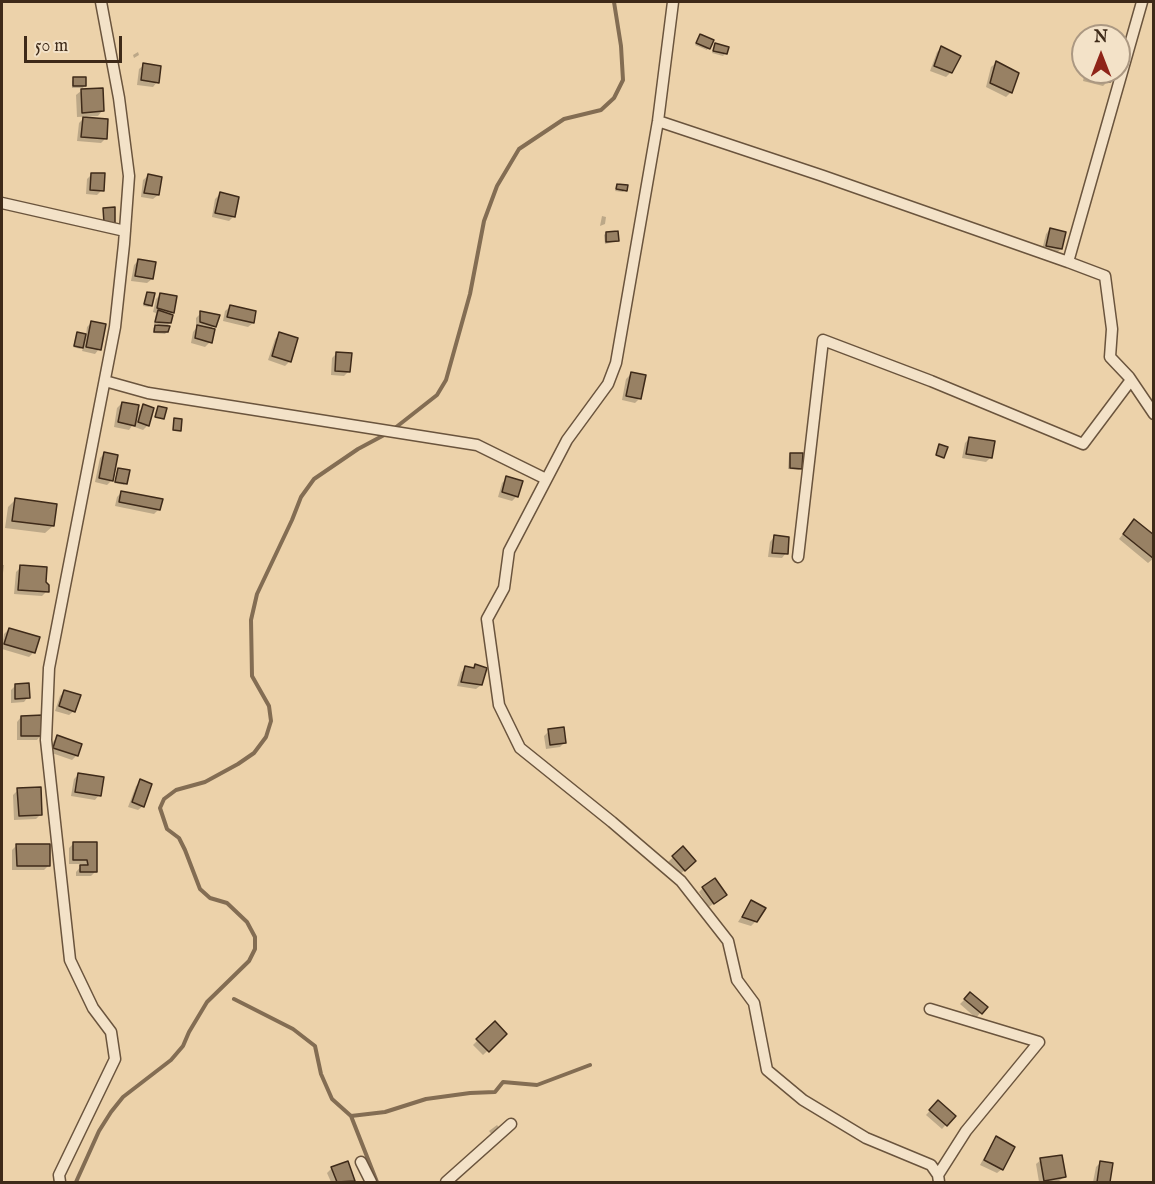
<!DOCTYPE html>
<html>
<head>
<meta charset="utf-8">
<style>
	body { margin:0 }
	#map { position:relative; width:1155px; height:1184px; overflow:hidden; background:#ecd2aa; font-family:"IM FELL English",serif }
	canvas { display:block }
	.frame { position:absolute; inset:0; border:3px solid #3e2a19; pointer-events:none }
	.north { position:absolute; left:1071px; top:24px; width:60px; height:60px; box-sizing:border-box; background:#f3e2c8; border:2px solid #ab9882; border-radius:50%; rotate:0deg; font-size:16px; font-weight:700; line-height:24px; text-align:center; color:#3e2a19 }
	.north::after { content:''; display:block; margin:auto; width:21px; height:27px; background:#8f2418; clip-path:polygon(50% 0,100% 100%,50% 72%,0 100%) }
	.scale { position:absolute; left:24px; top:36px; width:98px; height:27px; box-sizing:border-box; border:3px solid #3e2a19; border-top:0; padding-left:8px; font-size:18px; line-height:21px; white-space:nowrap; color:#3e2a19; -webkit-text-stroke:4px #f3e2c8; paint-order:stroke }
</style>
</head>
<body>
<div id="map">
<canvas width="1155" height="1184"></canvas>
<div class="frame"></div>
<div class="north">N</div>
<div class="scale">50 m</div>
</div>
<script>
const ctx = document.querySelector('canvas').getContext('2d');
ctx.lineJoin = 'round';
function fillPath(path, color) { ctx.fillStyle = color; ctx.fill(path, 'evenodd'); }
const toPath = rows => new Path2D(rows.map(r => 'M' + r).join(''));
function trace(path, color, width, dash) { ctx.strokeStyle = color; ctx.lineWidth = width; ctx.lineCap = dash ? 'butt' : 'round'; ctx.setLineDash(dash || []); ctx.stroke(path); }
fillPath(toPath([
	[700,36,712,41,707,50,695,45],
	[716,45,725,54,723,56,712,53],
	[942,48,951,72,946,77,930,71,937,52],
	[138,52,139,55,134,58,133,55],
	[996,63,1011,92,1006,97,986,87,991,67],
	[144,65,157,82,153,87,137,85,139,69],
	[1085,72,1111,72,1108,81,1103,86,1083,81],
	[74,79,84,86,83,88,72,88,72,81],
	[81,91,102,111,98,116,77,117,76,95],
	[83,119,106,138,101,143,77,141,79,123],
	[92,174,102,190,97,195,86,194,87,179],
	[148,176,158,195,153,199,141,197,143,180],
	[618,185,625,190,623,192,615,191],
	[220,194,234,216,229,221,212,217,215,199],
	[602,216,606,217,605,224,600,226],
	[1050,229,1061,249,1056,253,1042,250,1046,234],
	[606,233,617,241,605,244,604,235],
	[139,260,152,279,147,283,131,281,134,265],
	[147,293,151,305,149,307,143,306],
	[161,294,173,312,170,315,170,323,166,327,167,332,165,334,153,333,153,328,158,324,154,324,156,313,153,312,156,299],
	[230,307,253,323,248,327,223,321,225,311],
	[201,313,218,316,211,330,210,342,205,347,191,343,193,332,197,327,196,327,196,318],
	[92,322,99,349,95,354,82,351,84,345,80,349,73,347,76,336,77,334,86,336,87,327],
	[280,334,290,361,285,366,268,360,275,339],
	[337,353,349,371,344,376,331,375,332,358],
	[631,374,640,398,635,403,622,400,626,379],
	[122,403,136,414,144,406,148,425,143,430,132,426,129,430,114,427,117,408],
	[969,439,991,457,986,462,962,458,965,443],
	[105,453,112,480,107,485,95,482,100,458],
	[791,454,801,468,799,470,788,469,789,456],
	[119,469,126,483,124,485,114,483],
	[507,478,517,496,512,501,498,497,502,483],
	[122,492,159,509,154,514,115,506,117,497],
	[15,500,53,526,45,533,5,528,8,507],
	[1130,525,1154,558,1148,563,1119,539],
	[774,537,786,553,782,558,768,557,770,542],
	[2,565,4,565,2,581],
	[21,567,45,583,47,591,42,596,14,594,16,572],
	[9,629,34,652,29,657,2,649,4,634],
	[475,666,481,685,476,689,457,686,461,672,466,668,472,669],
	[16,685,28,697,24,702,11,703,11,690],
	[65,691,74,711,69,715,55,711,60,696],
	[21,717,41,735,37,740,17,740,17,722],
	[549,731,565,742,560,747,546,749,544,736],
	[57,737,77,755,72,760,49,752,53,742],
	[79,774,99,795,95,800,71,796,74,779],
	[141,781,143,806,138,810,128,807,136,786],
	[18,790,41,814,36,819,14,820,13,795],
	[74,843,96,871,91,876,76,876,76,872,83,864,69,864,69,848],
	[16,846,49,865,44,870,12,870,12,850],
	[683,848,690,866,679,875,668,862],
	[703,888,725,895,709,907,699,892],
	[751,902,756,921,751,926,738,922],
	[970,994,985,1007,976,1018,960,1004],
	[495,1023,505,1034,483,1055,473,1045],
	[938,1102,954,1116,942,1129,926,1115],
	[497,1125,501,1130,493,1136,489,1131],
	[996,1138,1002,1169,997,1173,980,1165,992,1143],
	[1041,1160,1064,1177,1059,1181,1039,1182,1036,1164],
	[1100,1163,1112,1164,1109,1182,1093,1182,1096,1167],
	[332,1168,353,1180,351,1182,331,1182,327,1173]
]), '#0003');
trace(toPath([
	[395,428,437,395,446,380,470,294,484,221,497,186,519,149,564,119,601,110,614,98,623,80,621,46,614,2],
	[234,999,293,1029,315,1046,321,1074,332,1099,351,1116,385,1112,426,1099,470,1093,495,1092,503,1082,537,1085,590,1065],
	[351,1116,377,1182],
	[76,1182,99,1131,111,1112,123,1097,171,1060,183,1046,189,1032,207,1002,249,961,255,949,255,937,247,922,227,903,210,898,200,889,185,850,179,838,167,829,160,808,164,799,176,790,205,782,238,764,254,753,266,737,271,721,269,706,252,676,251,620,257,594,292,520,301,497,314,479,358,449,386,434]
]), '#836d53', 4);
const building = toPath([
	[700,34,714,40,710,49,696,43,700,34],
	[715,43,729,47,727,54,713,51,715,43],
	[941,46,961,56,952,73,934,66,941,46],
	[996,61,1019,73,1012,93,990,83,996,61],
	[143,63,161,66,159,83,141,80,143,63],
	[1088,72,1112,72,1110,82,1087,76,1088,72],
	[73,77,86,77,86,86,73,86,73,77],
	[103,88,104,111,82,113,81,89,103,88],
	[83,117,108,119,107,139,81,137,83,117],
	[91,173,105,173,104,191,90,190,91,173],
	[148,174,162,177,159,195,144,193,148,174],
	[617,184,628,185,627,191,616,189,617,184],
	[220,192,239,197,235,217,215,213,220,192],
	[115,207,115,223,104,223,103,208,115,207],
	[1050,228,1066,232,1062,249,1046,246,1050,228],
	[618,231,619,241,606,242,606,232,618,231],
	[138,259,156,262,153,279,135,276,138,259],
	[147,292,155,293,152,306,144,304,147,292],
	[160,293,177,296,174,313,157,308,160,293],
	[230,305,256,311,254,323,227,317,230,305],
	[158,310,173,315,171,323,155,322,158,310],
	[200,311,220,315,216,327,200,322,200,311],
	[91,321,106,324,101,350,86,347,91,321],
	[155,325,170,326,168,332,154,332,155,325],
	[197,325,215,329,212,343,195,338,197,325],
	[77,332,86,334,83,348,74,346,77,332],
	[279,332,298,338,291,362,272,356,279,332],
	[336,352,352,353,350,372,335,371,336,352],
	[631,372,646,375,641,399,626,396,631,372],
	[122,402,139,405,135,426,118,422,122,402],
	[143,404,154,408,149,426,138,422,143,404],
	[158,406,167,408,164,419,155,417,158,406],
	[174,418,182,419,181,431,173,430,174,418],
	[969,437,995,441,992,458,966,454,969,437],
	[939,444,948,447,944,458,936,455,939,444],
	[104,452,118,455,113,481,99,478,104,452],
	[790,453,803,453,802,469,790,468,790,453],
	[118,468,130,470,127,484,115,482,118,468],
	[506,476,523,481,518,497,502,492,506,476],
	[121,491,163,499,160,510,119,502,121,491],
	[15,498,57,504,54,526,12,521,15,498],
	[1134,519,1154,535,1154,559,1123,534,1134,519],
	[774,535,789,537,788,554,772,553,774,535],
	[20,565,47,567,46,582,49,585,49,592,18,590,20,565],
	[9,628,40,637,35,653,4,644,9,628],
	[475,664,487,668,482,685,461,682,465,666,474,668,475,664],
	[29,683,30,698,15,699,15,684,29,683],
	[64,690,81,695,75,712,59,706,64,690],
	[43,715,43,736,21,736,21,716,43,715],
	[564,727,566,743,550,745,548,729,564,727],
	[57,735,82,744,78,756,53,748,57,735],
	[78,773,104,777,101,796,75,792,78,773],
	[140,779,152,784,144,807,132,802,140,779],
	[41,787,42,815,19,816,17,788,41,787],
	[73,842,97,842,97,872,80,872,80,865,88,865,87,860,73,860,73,842],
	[16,844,50,844,50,866,17,866,16,844],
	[683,846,696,861,685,871,672,856,683,846],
	[715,878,727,895,714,904,702,887,715,878],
	[751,900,766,908,757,922,742,917,751,900],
	[970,992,988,1007,982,1014,964,999,970,992],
	[495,1021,507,1034,489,1052,476,1039,495,1021],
	[938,1100,956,1116,947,1126,929,1110,938,1100],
	[996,1136,1015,1147,1003,1170,984,1160,996,1136],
	[1062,1155,1066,1177,1044,1181,1040,1158,1062,1155],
	[348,1161,355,1181,337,1182,331,1167,348,1161],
	[1100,1161,1113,1163,1110,1182,1097,1182,1100,1161]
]);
fillPath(building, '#988164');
trace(building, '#3e2a19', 1.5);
const street = toPath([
	[673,2,658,121,616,363,608,384,567,440,509,551,504,588,487,619,499,705,520,748,612,822,681,881,728,941,737,980,754,1003,767,1070,803,1100,866,1138,931,1165,938,1175,939,1182],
	[658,121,823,176,1068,262,1142,2],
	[2,203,125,231],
	[1068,262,1105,276,1112,329,1110,357,1129,377,1154,414],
	[105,381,148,393,477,445,546,479],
	[798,557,823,340,931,381,1083,444,1131,380],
	[930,1009,1039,1042,966,1131,938,1175],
	[361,1162,371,1182],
	[60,1182,59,1175,115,1059,111,1032,93,1008,70,960,46,740,49,668,115,327,124,244,129,176,119,98,101,2],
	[446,1182,511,1124]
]);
trace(street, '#6a543d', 13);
trace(street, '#f3e2c8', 10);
</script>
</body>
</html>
